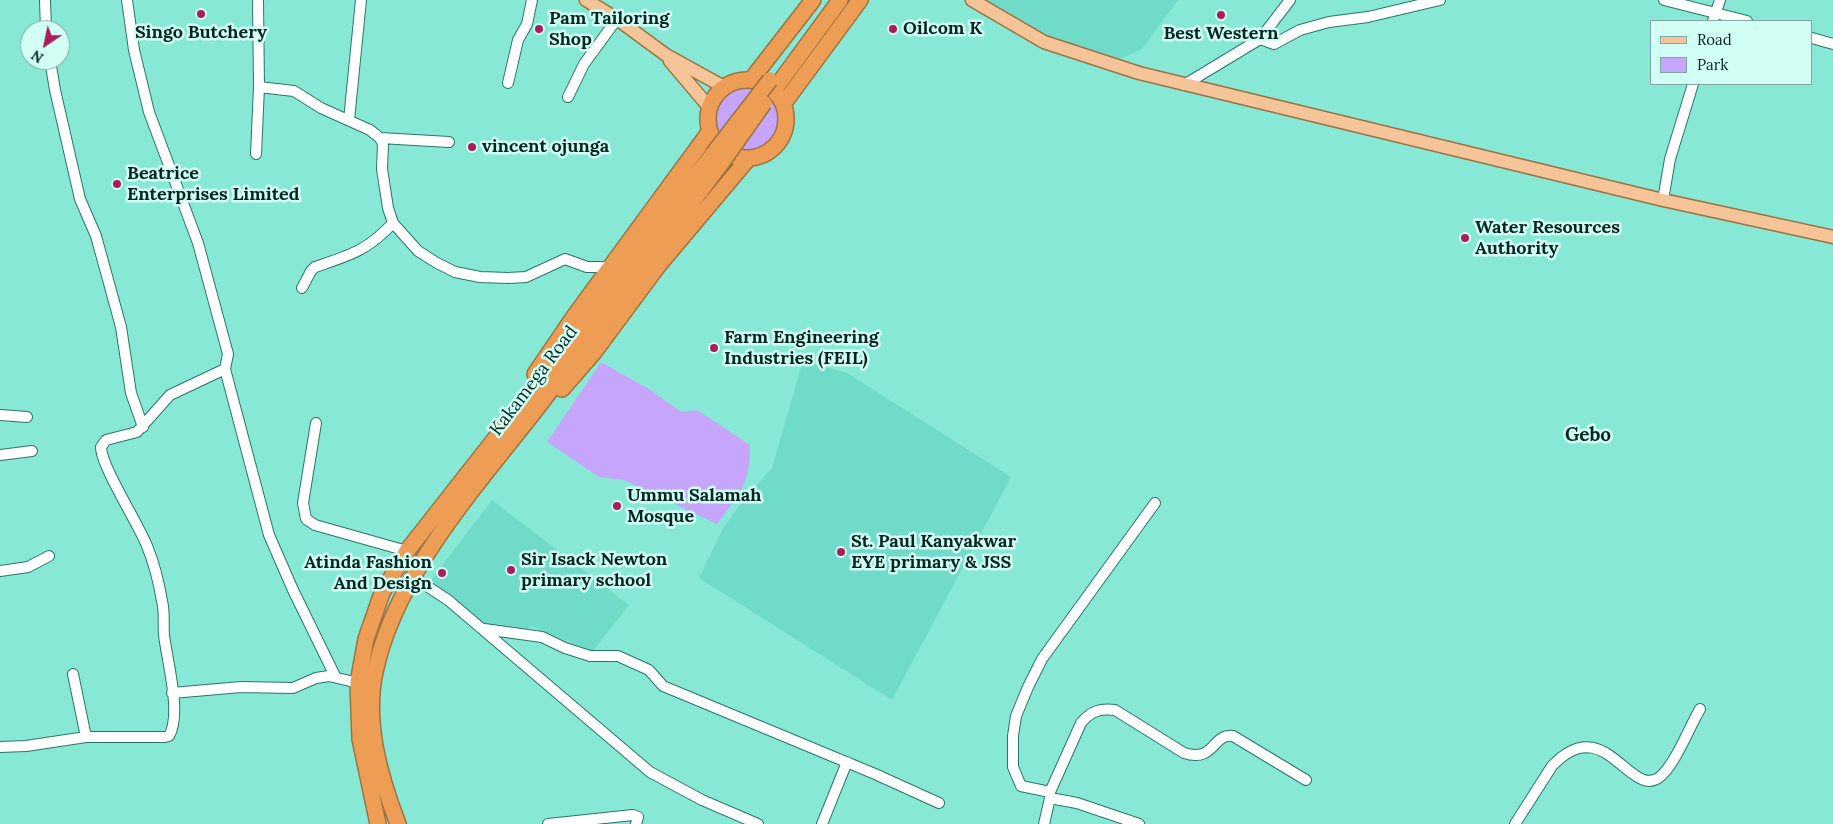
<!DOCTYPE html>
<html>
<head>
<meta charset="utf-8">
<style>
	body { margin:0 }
	#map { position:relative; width:1833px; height:824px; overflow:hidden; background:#87e8d5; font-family:Lora,serif }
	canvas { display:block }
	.legend { position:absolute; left:1650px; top:20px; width:162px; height:65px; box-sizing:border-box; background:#d1fff5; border:1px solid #7fa8a0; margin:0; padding:6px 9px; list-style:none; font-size:15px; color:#052520 }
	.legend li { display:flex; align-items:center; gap:10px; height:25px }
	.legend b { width:25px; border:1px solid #7fa8a0 }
	.north { position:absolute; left:20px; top:20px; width:50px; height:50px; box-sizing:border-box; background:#d1fff5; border:1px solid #7fa8a0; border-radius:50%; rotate:214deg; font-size:14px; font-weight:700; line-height:20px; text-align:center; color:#052520 }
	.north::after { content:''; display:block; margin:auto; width:18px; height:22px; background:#aa1c5b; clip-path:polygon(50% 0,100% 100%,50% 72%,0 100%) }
</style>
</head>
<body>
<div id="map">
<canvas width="1833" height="824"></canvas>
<ul class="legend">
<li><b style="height:6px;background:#f5c498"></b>Road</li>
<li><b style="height:14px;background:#c6a5fd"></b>Park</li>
</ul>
<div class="north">N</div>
</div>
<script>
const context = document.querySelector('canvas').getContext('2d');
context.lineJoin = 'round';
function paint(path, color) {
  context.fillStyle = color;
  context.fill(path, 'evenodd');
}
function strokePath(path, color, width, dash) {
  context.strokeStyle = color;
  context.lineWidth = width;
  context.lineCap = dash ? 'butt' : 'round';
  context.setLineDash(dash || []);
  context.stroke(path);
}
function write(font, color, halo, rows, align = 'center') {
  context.font = font + ' Lora,serif';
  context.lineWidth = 5;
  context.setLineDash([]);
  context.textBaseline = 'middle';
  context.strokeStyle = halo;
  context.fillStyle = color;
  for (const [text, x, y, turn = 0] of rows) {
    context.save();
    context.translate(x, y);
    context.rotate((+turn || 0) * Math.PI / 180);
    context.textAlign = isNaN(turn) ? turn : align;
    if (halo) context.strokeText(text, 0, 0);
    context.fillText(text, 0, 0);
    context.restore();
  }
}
paint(new Path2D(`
	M984,0H1178L1142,49L1116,61L1057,38L1043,35Z
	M803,361L847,373L1011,477L892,700L699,578L724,527L741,503L772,468Z
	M492,500L629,605L592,652L531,626L525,632L482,625L429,583Z`), '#70dbc8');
paint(new Path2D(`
	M714 119a33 33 0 1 1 66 0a33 33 0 1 1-66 0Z
	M601,362L652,391L681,412L697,410L750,445C751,484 738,495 717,524L624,480L599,477L547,442Z`), '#c6a5fd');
const minor = new Path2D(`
	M45,0L46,30
	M258,0L259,87L294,91L321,108L370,130L380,138L383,144L382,169L388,208L393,223L418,251L437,263L455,272L480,277L508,278L526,277L565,259L587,267H611
	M1664,0L1747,21
	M1713,21L1720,0
	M1812,38L1833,44
	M1260,39L1274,44L1300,30L1329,22L1368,17L1440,0
	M50,60L55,90L80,199L96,236L121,327L131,393L143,427
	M508,83L518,40L527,24L532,0
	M1184,85L1260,39L1290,0
	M568,97L584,64L617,19
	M349,120L361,0
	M380,138L449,142
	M256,154L259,87
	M1663,200L1670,159L1693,84
	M302,288L311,271L315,267C350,255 367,251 393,223
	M225,369L269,535L293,590L335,676
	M0,415L27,417
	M316,423L303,503L306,519L315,525L407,551
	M0,455L32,451
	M0,571L28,567L49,556
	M413,577L448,600L650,772L702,800L758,824
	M484,629L542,637L565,648L590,656H618L649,670L663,686L875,774L939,803
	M73,674L86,737
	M172,693L241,687L293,688L316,678L329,676L358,683
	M0,747L26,746L86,737H165L169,736C182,714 167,661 164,635C163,624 165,612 162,601C159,583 154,563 147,546C138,523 101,466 101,447L106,440L137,432L170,395L225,369L228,354L198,243L149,112L134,50L127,0
	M1050,792L1081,723C1091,711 1100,708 1115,710L1184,753C1215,763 1212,733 1233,736L1306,780
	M548,824L633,815L638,817L636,824
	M822,824L847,762
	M1044,824L1050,798
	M1139,824L1077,803L1050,798V792L1021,786L1013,767V736L1016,716L1028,687L1042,659L1155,503
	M1515,824L1552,766C1606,708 1631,805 1662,775C1677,760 1689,728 1700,709`);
const major = new Path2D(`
	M586,0L617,19L666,55L724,87
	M972,0L1044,42L1139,73L1663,200L1833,237
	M670,61L709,107`);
const highway = new Path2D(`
	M708 119a39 39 0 1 1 78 0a39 39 0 1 1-78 0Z
	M751,80L813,0
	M777,86L840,0
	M784,103L860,0
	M535,374L573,318L710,131
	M562,389L595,351L658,266L748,159
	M378,824L360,739L358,683L366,639L382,593L407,551L556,361L636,252L713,154
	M398,824C380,777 364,722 375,672C396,571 483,479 544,399C604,320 663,240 723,161`);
strokePath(minor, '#2a766a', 12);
strokePath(major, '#9c7342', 15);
strokePath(highway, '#9c7342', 18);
strokePath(minor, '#fff', 10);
strokePath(major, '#f5c498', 12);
strokePath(highway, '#ee9d54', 15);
const highwayBridge = new Path2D(`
	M713,154L770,80
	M723,161L764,103`);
strokePath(highwayBridge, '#9c7342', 18, []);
strokePath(highwayBridge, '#ee9d54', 15);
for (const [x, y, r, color] of [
	[201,14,5,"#aa1c5b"],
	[1221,15,5,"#aa1c5b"],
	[539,29,5,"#aa1c5b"],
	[893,29,5,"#aa1c5b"],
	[472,147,5,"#aa1c5b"],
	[117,184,5,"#aa1c5b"],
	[1465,238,5,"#aa1c5b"],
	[714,348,5,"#aa1c5b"],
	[617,506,5,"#aa1c5b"],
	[841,552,5,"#aa1c5b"],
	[511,570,5,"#aa1c5b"],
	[442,573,5,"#aa1c5b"]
]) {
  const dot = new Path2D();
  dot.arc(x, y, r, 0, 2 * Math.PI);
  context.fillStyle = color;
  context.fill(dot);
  strokePath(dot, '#d1fff5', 2);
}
write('bold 18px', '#052520', '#d1fff5', [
	["Pam Tailoring",549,19],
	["Shop",549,40],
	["Oilcom K",903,29],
	["Singo Butchery",201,33,"center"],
	["Best Western",1221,34,"center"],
	["vincent ojunga",482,147],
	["Beatrice",127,174],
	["Enterprises Limited",127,195],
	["Water Resources",1475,228],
	["Authority",1475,249],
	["Farm Engineering",724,338],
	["Industries (FEIL)",724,359],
	["Ummu Salamah",627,496],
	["Mosque",627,517],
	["St. Paul Kanyakwar",851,542],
	["EYE primary & JSS",851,563],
	["Sir Isack Newton",521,560],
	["primary school",521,581],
	["Atinda Fashion",432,563,"right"],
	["And Design",432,584,"right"]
], 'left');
write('18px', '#052520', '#d1fff5', [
	["Kakamega Road",534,381,-53]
]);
write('bold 19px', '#052520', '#d1fff5', [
	["Gebo",1588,436]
]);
</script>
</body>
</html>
